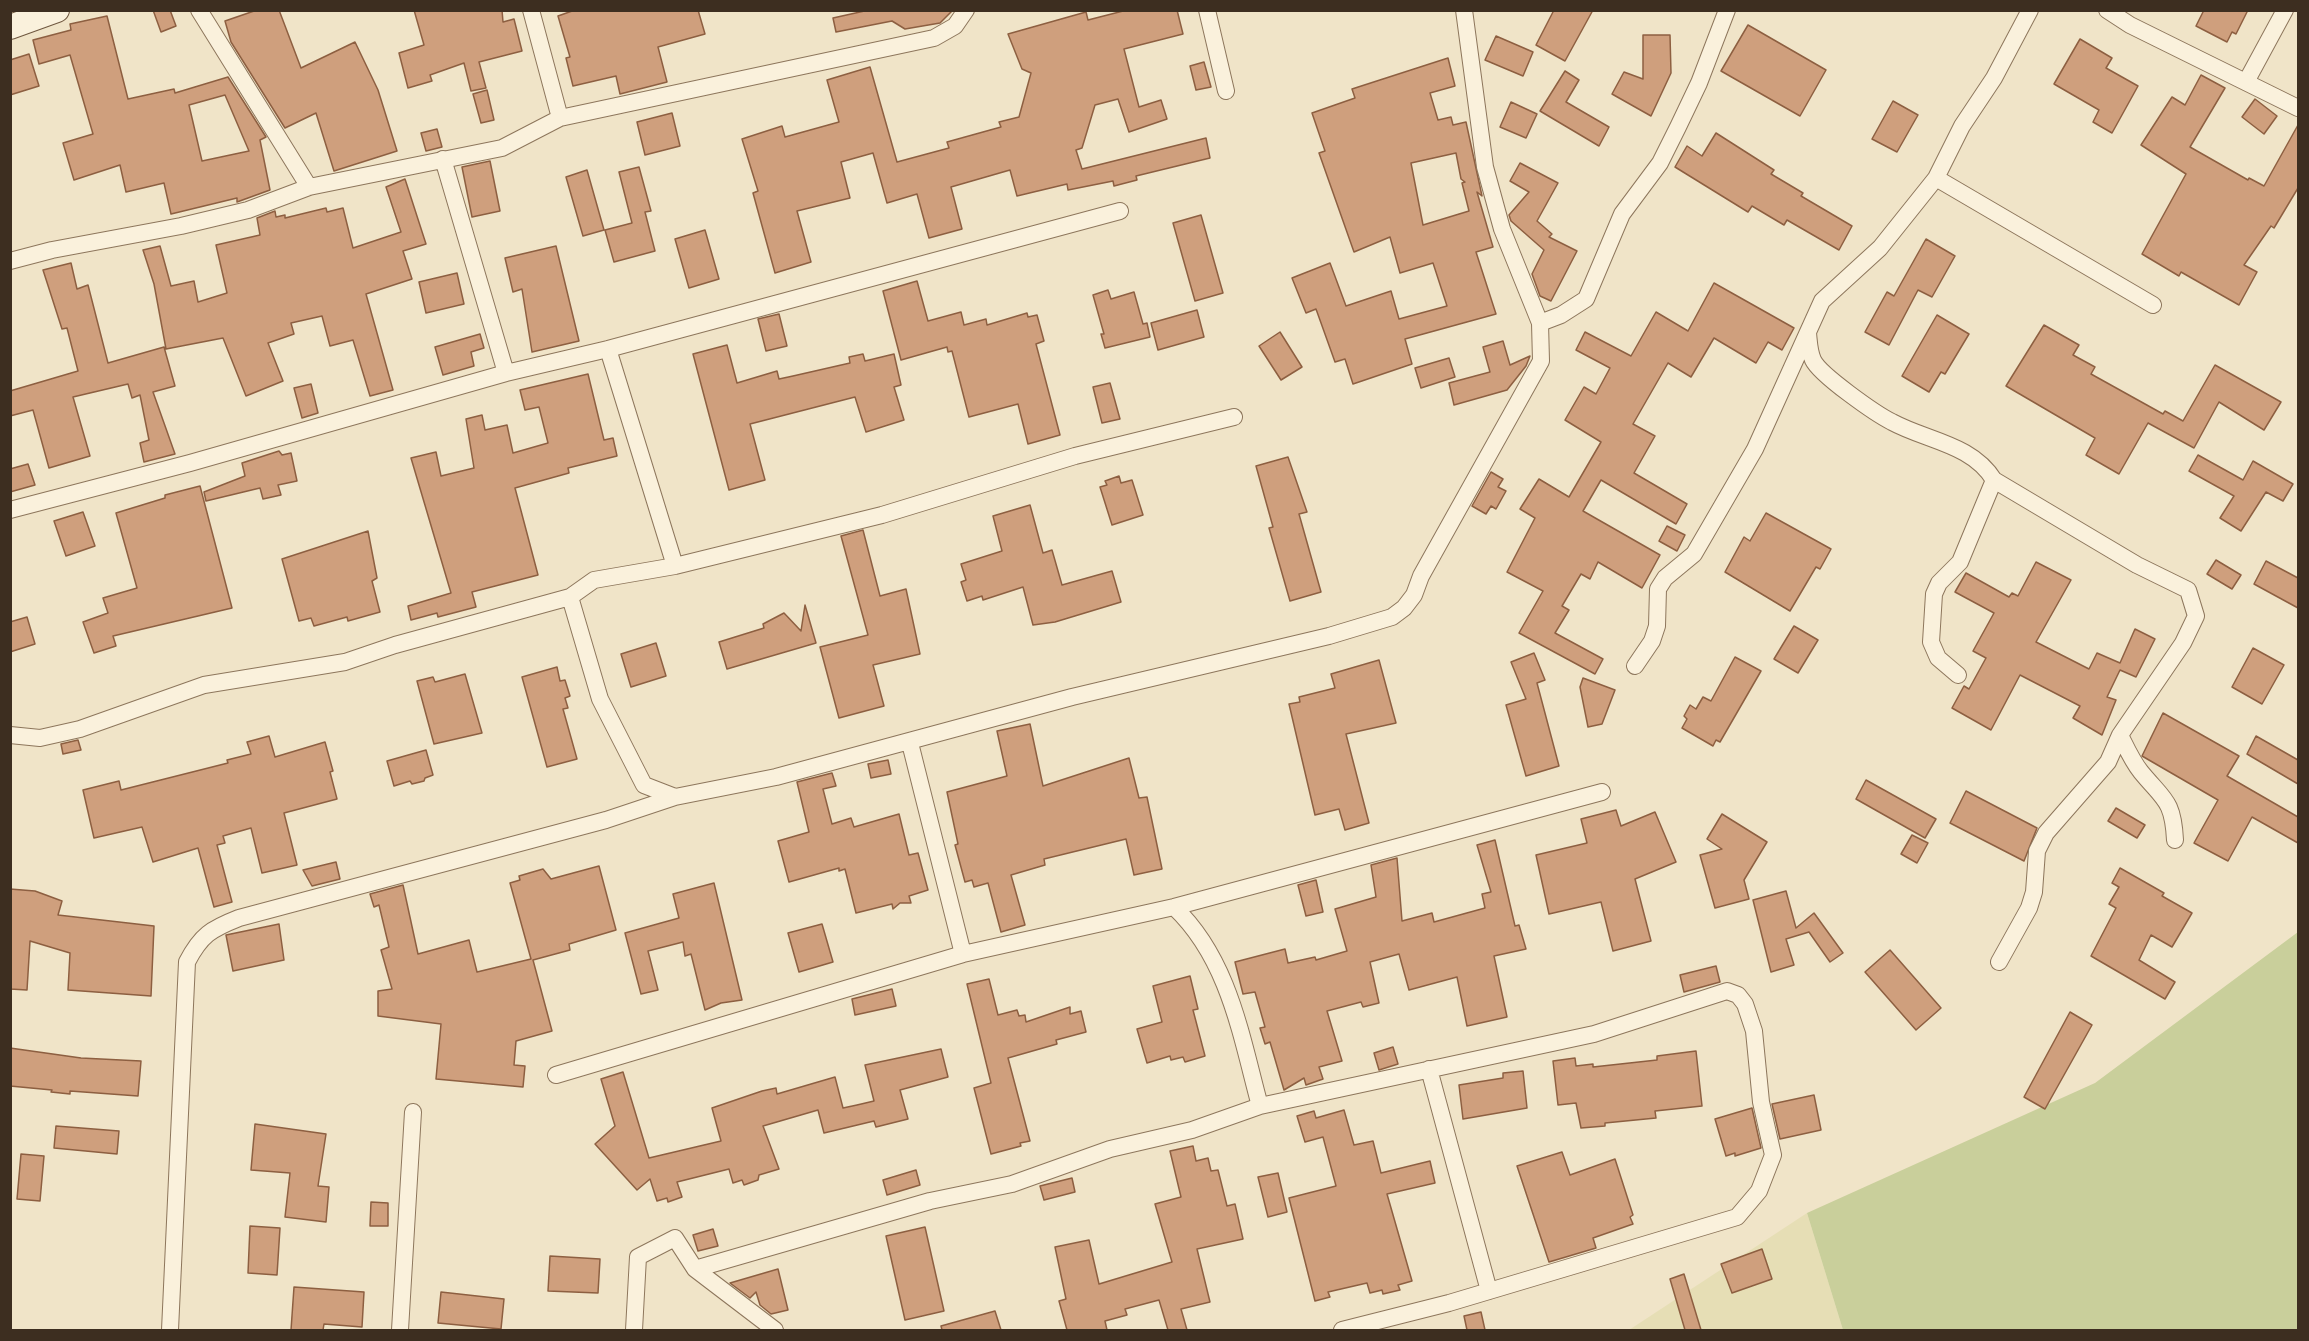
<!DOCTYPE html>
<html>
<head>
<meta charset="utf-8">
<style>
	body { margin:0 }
	#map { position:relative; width:2309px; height:1341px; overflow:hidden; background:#f0e4c8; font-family:Spectral,serif }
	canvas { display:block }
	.frame { position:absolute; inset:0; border:12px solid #3d2e20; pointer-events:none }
</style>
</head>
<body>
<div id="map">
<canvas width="2309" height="1341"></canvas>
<div class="frame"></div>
</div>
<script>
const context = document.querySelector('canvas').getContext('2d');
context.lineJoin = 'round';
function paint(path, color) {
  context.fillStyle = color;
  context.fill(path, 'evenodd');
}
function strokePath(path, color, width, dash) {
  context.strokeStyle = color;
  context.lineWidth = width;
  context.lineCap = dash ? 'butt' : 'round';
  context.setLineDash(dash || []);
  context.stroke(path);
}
paint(new Path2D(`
	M1807,1213L1843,1330H1629Z`), '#e6deb5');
paint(new Path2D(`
	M2298,932V1330H1843L1807,1213L2095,1083Z`), '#c9cf9b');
const building = new Path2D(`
	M153,10H170L176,26L161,32Z
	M257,10H279L301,68L355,42L378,90L397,151L334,171L316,113L285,128L231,42L225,21Z
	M414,10H502L503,22L514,19L522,51L479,62L486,88L471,91L464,63L430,75L432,81L408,88L399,53L424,45Z
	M575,10H698L705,34L658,47L667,82L620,94L616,76L573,86L566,58L570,57L558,16Z
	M869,10H953L940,23L905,29L892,21L836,32L833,18Z
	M1127,10H1177L1183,34L1124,49L1139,107L1161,100L1167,119L1129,132L1118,99L1095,105L1082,148L1076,150L1082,169L1206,138L1210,158L1136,176L1137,180L1114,186L1113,181L1068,190L1067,184L1017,196L1010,170L951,187L962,229L929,238L917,194L887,203L873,153L841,162L850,198L797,211L811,262L775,273L753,193L758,191L742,139L782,126L785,137L839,122L827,80L870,67L897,162L949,148L947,142L1001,127L999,122L1019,117L1031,73L1022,69L1008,34L1086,12L1088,20Z
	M1554,10H1593L1565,61L1536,45Z
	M2204,10H2248L2236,34L2232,32L2227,42L2196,26Z
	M107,16L128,99L174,89L175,93L228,77L266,137L260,140L270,190L237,202V198L171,214L164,183L126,192L120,165L74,180L63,143L93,134L70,55L39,64L33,40L71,30L70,24ZM225,95L249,151L202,161L189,105Z
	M1748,25L1826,70L1800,116L1721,71Z
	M1643,35H1670L1671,73L1651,116L1612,94L1624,72L1643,79Z
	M1496,36L1533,52L1523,76L1485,60Z
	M2080,39L2112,58L2106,68L2138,86L2112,133L2093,122L2099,110L2054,84Z
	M29,54L39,86L10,95V60Z
	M1448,58L1455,86L1430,93L1438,120L1451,117L1453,125L1466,122L1482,196L1477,192L1493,247L1476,252L1496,314L1405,339L1412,364L1353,384L1345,359L1335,362L1316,309L1306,313L1292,278L1330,263L1346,306L1391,291L1399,319L1447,306L1433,263L1400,273L1390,237L1354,252L1319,153L1325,151L1312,113L1355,98L1352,89ZM1456,153L1461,179L1465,182L1462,183L1469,211L1423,225L1411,163Z
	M1204,62L1211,87L1196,90L1190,66Z
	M1565,71L1579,80L1566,102L1609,127L1599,146L1540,111Z
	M2201,75L2225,88L2190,147L2248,180L2249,178L2264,186L2298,125V188L2274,228L2271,226L2244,265L2257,272L2239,305L2181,272L2179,276L2142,254L2186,174L2141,145L2172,97L2185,105Z
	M487,90L494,120L481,123L473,94Z
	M2255,99L2277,116L2264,134L2242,117Z
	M1893,101L1918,115L1897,152L1872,139Z
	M1511,102L1537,114L1526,138L1500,127Z
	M672,113L680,146L645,155L637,122Z
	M437,129L442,147L426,151L421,133Z
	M1716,133L1774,170L1771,174L1803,193L1801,196L1852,226L1839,250L1787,220L1784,225L1752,206L1748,212L1675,167L1687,146L1702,156Z
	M490,161L500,211L472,217L462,167Z
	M1520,163L1558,183L1537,221L1552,234L1549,237L1577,251L1551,301L1540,296L1532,274L1544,250L1511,221L1509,215L1529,192L1510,181Z
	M639,167L651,211L645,212L655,251L614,262L605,230L632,223L619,172Z
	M587,170L604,230L583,236L566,177Z
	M405,179L426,244L403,251L412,279L366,294L393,390L370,396L353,340L330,346L322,316L291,323L294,334L268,343L283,381L246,396L223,338L166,349L154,284L143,250L160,246L171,286L194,281L198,302L227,293L216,245L260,235L257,218L275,211L276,217L285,215V218L326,208L327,212L343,208L353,248L401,232L386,187Z
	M1201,215L1223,293L1195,301L1173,223Z
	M705,230L719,279L689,288L675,239Z
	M1926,239L1955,256L1932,297L1918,290L1889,345L1865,332L1887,292L1894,296Z
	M556,246L579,341L532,352L522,289L513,292L505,258Z
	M71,263L77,289L88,285L108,363L164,347L175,386L153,392L175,454L144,462L140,443L149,440L140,395L132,398L128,384L73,397L90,456L49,468L33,410L10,416V391L78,371L67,328L62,329L43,270Z
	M457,273L464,304L426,313L419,282Z
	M917,281L928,321L961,312L964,325L986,319L987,325L1027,313L1028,317L1037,315L1044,341L1036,344L1060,435L1028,444L1018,404L969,417L952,351L948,352L947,347L901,360L883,291Z
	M1714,283L1794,328L1782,350L1768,342L1756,363L1714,338L1691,377L1668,363L1633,424L1655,436L1634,473L1687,504L1676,524L1601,480L1583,511L1660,555L1642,588L1598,562L1590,579L1581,574L1562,606L1569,610L1555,633L1603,659L1595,674L1519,633L1543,591L1507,572L1535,518L1520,509L1539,479L1569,497L1601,442L1565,420L1584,387L1596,394L1610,368L1576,350L1585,332L1631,356L1656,312L1688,331Z
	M1108,290L1111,299L1134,292L1143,324L1147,323L1150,337L1105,348L1101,334H1104L1093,295Z
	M1197,310L1204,337L1158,350L1151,323Z
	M779,314L787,346L766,351L758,319Z
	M1937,315L1969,334L1945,374L1941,372L1929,392L1902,376Z
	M2044,325L2079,345L2073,355L2095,367L2091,374L2163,414L2165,411L2183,421L2215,365L2281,402L2264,430L2219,402L2194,448L2148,423L2119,474L2086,455L2095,438L2006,386Z
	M1280,332L1302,367L1281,380L1259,346Z
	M480,334L484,348L471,352L474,366L443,375L435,347Z
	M1503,341L1510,365L1530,356L1526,366L1507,390L1454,405L1449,383L1490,372L1483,347Z
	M727,345L737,383L777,371L779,379L793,376L850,363L849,357L863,354L865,361L894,354L901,385L894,387L904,420L866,432L855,397L750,424L765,480L729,490L693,354Z
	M1449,358L1455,377L1421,388L1415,368Z
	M588,374L604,440L613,438L617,456L568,468L569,473L515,488L538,575L472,592L476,607L438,617L437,613L411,620L408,606L451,593L411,458L436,452L441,476L474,468L466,419L482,415L485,430L507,425L513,453L548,443L539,407L525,410L520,390Z
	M1110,383L1120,419L1102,423L1093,387Z
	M311,384L318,413L302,418L294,388Z
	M279,451L282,455L291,453L297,481L278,485L281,495L263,499L260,488L206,501L204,492L245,476L242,463Z
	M2198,455L2243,480L2253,461L2293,484L2283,501L2266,492L2241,531L2220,518L2234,496L2189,471Z
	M1288,457L1307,512L1299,514L1321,592L1290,601L1269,528L1273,527L1256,466Z
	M28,464L35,485L10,492V469Z
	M1491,472L1503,479L1498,487L1506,491L1496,509L1491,506L1486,514L1472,506Z
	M1119,476L1121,483L1132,480L1143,515L1112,525L1100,487L1107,485L1105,481Z
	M200,486L232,608L113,636L116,646L94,653L83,622L108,613L103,598L137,588L116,513L165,498V495Z
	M1030,505L1043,553L1052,550L1062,585L1112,571L1121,602L1055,622L1033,625L1023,587L983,600L982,596L967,601L961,582L966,580L961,564L1002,551L993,516Z
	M83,512L95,546L66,556L54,521Z
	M1766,513L1831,549L1820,569L1816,567L1790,611L1725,572L1744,537L1750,541Z
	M1667,526L1685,535L1677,551L1659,541Z
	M863,530L880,596L906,589L920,654L873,665L884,706L839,718L820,647L868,635L841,536Z
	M368,531L377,578L372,581L380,612L348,621L347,617L314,626L311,618L299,621L282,559Z
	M2216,560L2241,575L2232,589L2207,574Z
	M2266,561L2298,578V608L2254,584Z
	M2036,562L2071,580L2036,642L2089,669L2097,653L2120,663L2135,629L2155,639L2136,677L2120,670L2107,697L2116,700L2102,735L2073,718L2080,706L2020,675L1991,730L1952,708L1964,686L1969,689L1986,658L1973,651L1994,613L1955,592L1966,573L2009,597L2012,593L2018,596Z
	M805,605L816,643L727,669L719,642L764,628L763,624L784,613L801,631Z
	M27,617L35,644L10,652V622Z
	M1794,626L1818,640L1798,673L1774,659Z
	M656,643L666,676L631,687L621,654Z
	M2253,648L2284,665L2262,704L2232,687Z
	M1534,653L1545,680L1537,683L1559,766L1526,776L1506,705L1526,699L1511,662Z
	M1735,657L1761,671L1720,742L1716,740L1713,746L1682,728L1687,719L1684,716L1690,705L1696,709L1703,697L1711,701Z
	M1379,660L1396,723L1346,734L1369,823L1345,830L1339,809L1315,815L1289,704L1300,702L1299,697L1335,688L1331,674Z
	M557,667L560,681L565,680L570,696L565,698L568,708L563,709L577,759L547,767L522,677Z
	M465,674L482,733L434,744L417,681L433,677L435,682Z
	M1583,678L1615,690L1602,724L1588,727L1580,687Z
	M2163,713L2239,756L2227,776L2298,817V843L2252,817L2228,861L2194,843L2218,800L2142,756Z
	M1030,724L1043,786L1129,758L1139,798L1147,797L1162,869L1134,875L1126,839L1044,859L1045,865L1011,875L1025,925L1001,932L988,883L974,887L972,880L965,882L955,845L958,844L947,792L1007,776L997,731Z
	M269,736L275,757L325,742L333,771L330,772L337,799L284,813L297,865L262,873L251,828L223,836L225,843L217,845L232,902L214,907L198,848L153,862L142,827L94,838L83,790L119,781L121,790L228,763L227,760L251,754L247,742Z
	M2256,736L2298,760V784L2247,754Z
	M78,740L81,750L63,754L61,744Z
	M426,750L433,775L425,778L424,781L412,784L410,781L394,786L387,761Z
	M888,760L891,774L871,778L868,764Z
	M832,773L836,786L823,789L832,824L851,818L854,827L899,814L909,855L918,853L928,890L909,896L911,903H900L893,909L892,904L856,913L845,869L839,871V868L789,882L778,841L809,832L797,782Z
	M1866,780L1936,819L1925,838L1856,799Z
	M1966,791L2037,828L2024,861L1950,823Z
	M2116,808L2145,825L2137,838L2108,821Z
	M1616,810L1621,826L1655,812L1676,862L1635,879L1651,941L1613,951L1601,902L1549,914L1536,855L1587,843L1581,819Z
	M1722,814L1767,842L1744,880L1749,899L1715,908L1700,855L1722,849L1707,839Z
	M1912,835L1928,843L1917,863L1901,854Z
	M1495,840L1515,926L1519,925L1526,949L1494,956L1507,1017L1467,1026L1457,977L1409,990L1399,954L1370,962L1379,1003L1363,1007L1361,1002L1327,1011L1342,1061L1319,1067L1323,1079L1306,1085L1304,1078L1284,1090L1270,1042L1265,1044L1260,1028L1265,1027L1255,992L1243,994L1235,962L1285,949L1288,963L1315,957L1316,960L1347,951L1335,909L1376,897L1371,865L1397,858L1402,921L1432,913L1434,922L1485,908L1482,894L1491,892L1477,845Z
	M336,862L340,879L312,886L303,870Z
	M599,866L616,930L569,944L570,950L533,960L552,1031L516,1041L514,1065L525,1066L523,1087L436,1079L441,1024L378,1016V991L392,989L381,950L389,947L379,905L374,907L370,894L403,885L418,954L469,940L477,972L531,959L510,883L520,880L519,876L543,869L551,879Z
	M2120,868L2164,893L2162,896L2192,913L2172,947L2151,935L2139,960L2175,982L2165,999L2091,956L2116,908L2109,904L2119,887L2112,883Z
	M1316,880L1323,912L1306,916L1298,885Z
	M714,883L742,1000L721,1003L705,1010L691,954L685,956L683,942L648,951L658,990L641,994L625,933L679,918L673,894Z
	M10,889L35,891L62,901L58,915L154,926L151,996L68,990L70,953L30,941L27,990L10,989Z
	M1786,891L1796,928L1814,913L1843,953L1830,962L1809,932L1786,939L1794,965L1771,972L1753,900Z
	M279,924L284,960L233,971L226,935Z
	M822,924L833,962L799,972L788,933Z
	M1890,950L1941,1008L1916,1030L1865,972Z
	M1716,966L1720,982L1684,992L1680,975Z
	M1190,976L1198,1009L1193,1010L1205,1056L1185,1062L1183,1057L1171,1060L1170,1056L1147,1063L1137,1029L1162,1022L1153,986Z
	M989,979L998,1015L1017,1010L1019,1016L1025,1015L1026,1022L1070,1007V1014L1081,1011L1086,1032L1056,1040L1057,1044L1008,1058L1030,1141L1020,1143L1021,1146L991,1154L974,1088L991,1083L967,984Z
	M892,989L896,1006L855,1015L852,999Z
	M2070,1012L2092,1025L2045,1109L2024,1097Z
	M1393,1047L1398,1064L1379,1070L1374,1053Z
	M10,1048L81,1058L141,1061L138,1096L70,1091V1094L51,1092L52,1090L10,1086Z
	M941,1049L948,1077L900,1090L908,1119L876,1127L874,1121L824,1133L818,1110L763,1126L779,1169L759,1175L758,1180L744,1185L742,1180L733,1183L729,1169L677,1182L682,1197L668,1202L667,1198L657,1201L650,1179L637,1190L595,1144L615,1126L601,1079L623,1072L649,1158L721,1141L712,1108L762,1091L776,1088L777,1094L835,1077L843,1108L857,1105L874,1101L865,1065Z
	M1696,1051L1702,1106L1655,1111L1656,1118L1605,1123V1126L1581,1128L1576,1103L1558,1105L1553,1061L1575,1058L1576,1066L1593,1064V1067L1657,1060V1056Z
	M1523,1071L1527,1108L1463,1119L1459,1085L1503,1078V1073Z
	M1814,1095L1821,1130L1780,1139L1772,1104Z
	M1752,1108L1761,1148L1735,1156V1153L1726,1156L1715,1119Z
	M1344,1110L1354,1145L1373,1141L1381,1173L1430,1161L1435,1183L1387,1194L1412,1281L1398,1285L1400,1290L1383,1294L1382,1290L1370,1293L1367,1283L1328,1292L1330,1297L1315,1301L1289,1198L1336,1186L1323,1137L1305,1142L1297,1116L1314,1111L1316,1118Z
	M255,1124L326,1134L318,1186L329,1187L326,1222L285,1217L290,1173L251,1170Z
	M56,1126L119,1131L117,1154L54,1148Z
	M1193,1146L1196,1161L1208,1158L1211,1171L1218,1170L1227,1206L1235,1204L1243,1239L1197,1249L1210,1302L1181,1309L1187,1330H1168L1159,1300L1125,1309L1127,1315L1105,1321L1107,1330H1067L1059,1301L1066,1299L1055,1247L1089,1240L1099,1284L1172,1262L1155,1204L1181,1197L1170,1151Z
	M1562,1152L1570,1175L1615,1159L1633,1215L1630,1217L1633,1224L1593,1238L1596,1248L1549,1262L1517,1166Z
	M21,1154L44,1156L40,1201L17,1199Z
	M916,1170L920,1185L887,1195L883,1180Z
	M1278,1173L1287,1212L1268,1217L1258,1177Z
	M1072,1178L1075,1192L1044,1200L1040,1186Z
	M371,1202L388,1203V1226H370Z
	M250,1226L280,1228L277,1275L248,1273Z
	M925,1227L944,1311L905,1320L886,1236Z
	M713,1229L718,1246L698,1251L693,1235Z
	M1762,1249L1772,1279L1732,1293L1721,1264Z
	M550,1256L600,1259L598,1293L548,1291Z
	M778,1269L788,1310L771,1314L760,1305L756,1292L750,1298L730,1283Z
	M1684,1274L1701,1330H1685L1670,1279Z
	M294,1287L364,1292L362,1327L324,1324L323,1330H291Z
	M441,1292L504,1299L501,1329L438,1323Z
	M995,1311L1001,1330H942L941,1326Z
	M1481,1312L1485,1330H1467L1464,1316Z`);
paint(building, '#cf9f7d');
strokePath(building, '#8d5f41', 1.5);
const street = new Path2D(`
	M199,10L309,187
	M531,10L560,118
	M1207,10L1226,91
	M1464,10L1485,167L1502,229L1540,323L1561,315L1586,299L1622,214L1660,163L1678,127L1699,83L1727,10
	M2107,10L2130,25L2298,108
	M2246,82L2285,10
	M443,159L506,373
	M1936,178L2153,305
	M10,261L52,250L181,226L248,210L309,187L502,148L560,118L934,38L955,26L966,10
	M1808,333C1809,342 1809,351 1813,360C1820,375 1876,414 1892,422C1927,441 1972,444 1994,480L2137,565L2188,590L2196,616L2183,643L2120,735L2108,762L2046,833L2037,851L2034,892L2029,908L1999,962
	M608,349L675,566
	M10,510L190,463L506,373L608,349L1120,211
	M570,597L600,699L644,785L675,797
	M1635,666L1652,641L1657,626L1658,589L1665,578L1694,554L1755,449L1822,301L1880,248L1936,178L1962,126L1994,78L2030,10
	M1958,675L1938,658L1931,642L1934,594L1939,583L1960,562L1994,480
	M10,735L40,738L80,729L204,685L345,662L395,645L570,597L594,580L675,566L882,515L1075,456L1234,417
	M2120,735C2126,747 2132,761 2141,772C2164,800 2173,800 2175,840
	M910,743L963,954
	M1174,907C1229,959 1241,1036 1260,1106
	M1429,1069L1489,1291
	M556,1075L963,954L1174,907L1602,792
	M695,1269L930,1201L1012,1184L1110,1149L1192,1130L1260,1106L1594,1034L1727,991L1738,995L1745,1004L1754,1031L1761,1102L1773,1155L1759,1191L1737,1217L1449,1303L1342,1330
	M170,1330L187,962C201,935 211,929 239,918L606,820L675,797L776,777L1072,697L1329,636L1392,617L1404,608L1414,595L1421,576L1541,361L1540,323
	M400,1330L413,1112
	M634,1330L638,1257L675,1238L695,1269L775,1330`);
const secondary = new Path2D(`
	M10,27L57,10`);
strokePath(street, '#8d765c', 18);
strokePath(secondary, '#6f573f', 26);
strokePath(street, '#faf1dc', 16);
strokePath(secondary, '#faf1dc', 24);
</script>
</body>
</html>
